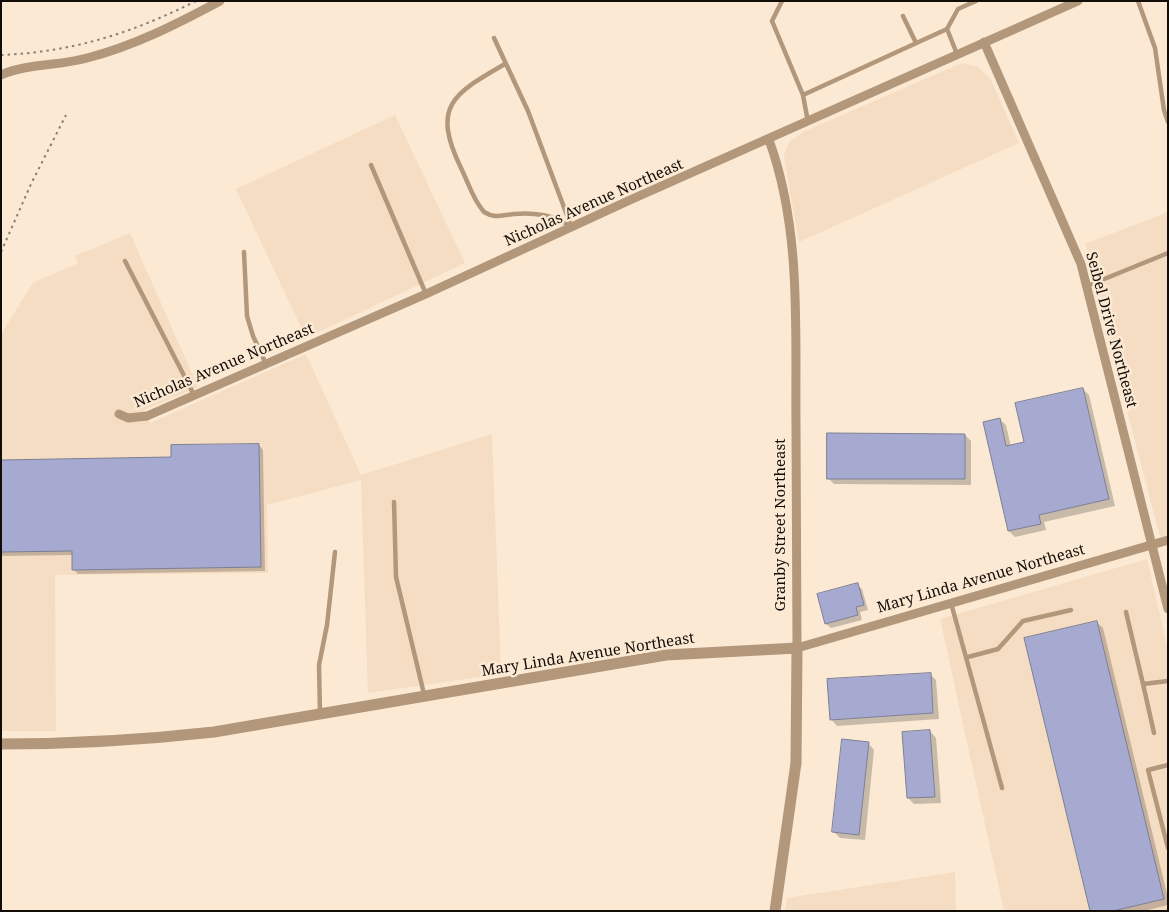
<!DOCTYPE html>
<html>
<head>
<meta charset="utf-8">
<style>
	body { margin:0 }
	#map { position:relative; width:1169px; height:912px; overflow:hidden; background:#fbe9d4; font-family:"Noto Serif",serif }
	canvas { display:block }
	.frame { position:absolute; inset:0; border:2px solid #130d07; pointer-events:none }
</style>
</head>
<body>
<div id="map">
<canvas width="1169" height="912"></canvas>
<div class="frame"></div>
</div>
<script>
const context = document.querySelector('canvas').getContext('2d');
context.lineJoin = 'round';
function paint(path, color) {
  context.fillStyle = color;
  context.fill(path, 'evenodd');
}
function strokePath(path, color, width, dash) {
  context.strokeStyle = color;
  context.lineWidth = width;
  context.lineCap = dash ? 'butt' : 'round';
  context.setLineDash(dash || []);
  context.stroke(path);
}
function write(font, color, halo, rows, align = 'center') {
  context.font = font + ' "Noto Serif",serif';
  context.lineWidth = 5;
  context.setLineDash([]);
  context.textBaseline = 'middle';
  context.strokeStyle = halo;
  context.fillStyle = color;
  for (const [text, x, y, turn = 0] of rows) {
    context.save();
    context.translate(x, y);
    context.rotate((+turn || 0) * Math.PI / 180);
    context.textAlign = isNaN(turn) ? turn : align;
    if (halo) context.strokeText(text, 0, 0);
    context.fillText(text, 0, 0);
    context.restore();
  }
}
paint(new Path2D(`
	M962,63L978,67L990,78L1019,143L799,242L785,163L784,154L790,141L805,131Z
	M395,115L465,263L306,338L236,189Z
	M1168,212V534L1160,537L1105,327L1095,273L1085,244Z
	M130,233L198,387L144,410L150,423L306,354L361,475L492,434L501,674L368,693L361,480L267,505L268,573L55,575L56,731H1V334L33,283L78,263L75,256Z
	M1147,559L1168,650V911H1004L940,619Z
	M955,872L956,911H785L787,898Z`), '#f5ddc3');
paint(new Path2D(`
	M1083,389L1089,395L1115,506L1044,522L1046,530L1015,537L1009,531L999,419L1006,425L1011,447L1026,443Z
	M965,435L971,441V485L834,484L828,478Z
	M259,445L263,450L265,571L78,574L73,569V555L1,556V461L172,458Z
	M857,585L862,589L868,610L860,612L862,620L831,628L826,624L818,595Z
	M1096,622L1103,628L1168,898V905L1144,911H1092Z
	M930,674L936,680L939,719L837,726L831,719Z
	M930,731L936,738L941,803L914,804L908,798Z
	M868,743L874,750L865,840L840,838L833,831Z`), '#0003');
const building = new Path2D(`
	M1083,388L1109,499L1039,515L1041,524L1008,531L983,422L1000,418L1006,446L1024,442L1015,403Z
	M827,433L965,434V479H827Z
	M259,444L261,567L72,570V551L1,552V460L171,457V445Z
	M858,583L864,605L856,607L858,615L825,624L817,594Z
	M1097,621L1164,899L1113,911H1090L1024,638Z
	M931,673L933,713L830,720L827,679Z
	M930,730L935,797L907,798L902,732Z
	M842,739L869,742L859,835L832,832Z`);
paint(building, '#a6a9d0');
strokePath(building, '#7d7f95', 1);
strokePath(new Path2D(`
	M1,55C73,52 132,33 196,1
	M1,252L31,184L66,115`), '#8c8072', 2, [2.5, 4]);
strokePath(new Path2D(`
	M782,1L772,21L803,95
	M1138,1L1155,48L1164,110L1168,122
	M903,16L916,43
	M947,29L958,9L976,1
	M494,38L528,111L571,226
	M505,64C453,94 431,106 461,168C468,182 473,200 484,212C495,219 502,215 514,214C533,212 556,215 571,227
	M808,122L803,95L947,29L957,54
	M371,165L426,294
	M244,252L247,316L253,336L266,364
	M125,261L194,395
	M1087,286L1168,253
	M394,502L396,577L424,694
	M951,603L1002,788
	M1126,612L1143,684L1168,681
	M968,657L998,649L1023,621L1071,610
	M1143,684L1154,733
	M320,713L319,665L327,625L335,552
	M1168,765L1148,770L1168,848`), '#b2977a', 4.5);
strokePath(new Path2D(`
	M984,42L1081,264L1168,609
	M1,75C28,63 59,66 87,58C134,46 177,24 220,1
	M769,140C802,230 795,331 796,425C796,499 797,574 797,648L1168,540
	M119,414L128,418L147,416L426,294L630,200L1078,1`), '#b2977a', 9);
strokePath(new Path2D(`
	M1,744C74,744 142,740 214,732L666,655L797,648L796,763L775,911`), '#b2977a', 11);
write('15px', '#130d07', '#fbe9d4', [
	["Nicholas Avenue Northeast",594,203,-24],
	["Seibel Drive Northeast",1111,330,75],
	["Nicholas Avenue Northeast",224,366,-23],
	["Granby Street Northeast",781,525,-90],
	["Mary Linda Avenue Northeast",981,579,-16],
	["Mary Linda Avenue Northeast",588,655,-9]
]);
</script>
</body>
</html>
